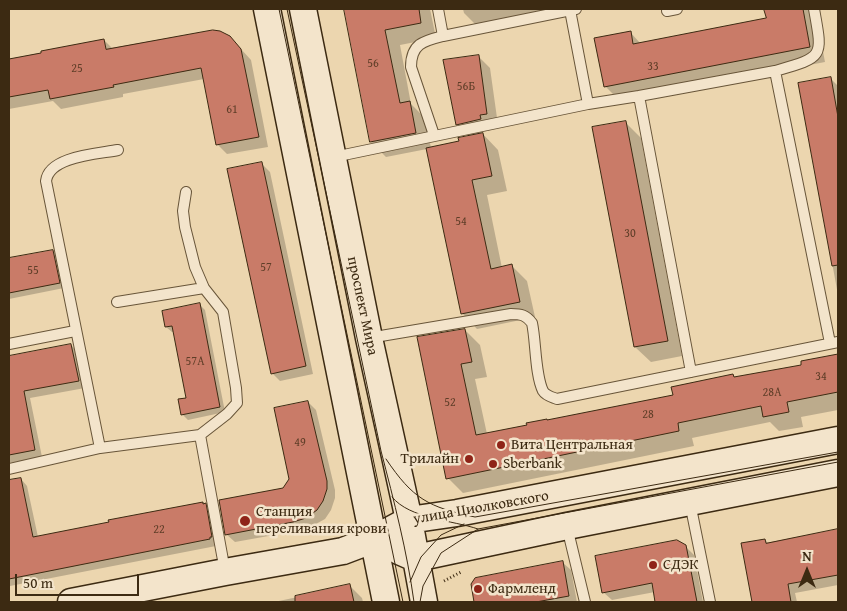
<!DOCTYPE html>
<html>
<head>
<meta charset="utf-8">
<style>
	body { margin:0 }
	#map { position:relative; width:847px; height:611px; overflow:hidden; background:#ecd6af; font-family:"Gentium Book Plus",serif }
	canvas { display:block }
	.frame { position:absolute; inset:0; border:10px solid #3c2a12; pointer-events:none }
	.north { position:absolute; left:782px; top:546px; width:50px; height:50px; -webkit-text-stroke:4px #f3e4cb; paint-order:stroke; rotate:0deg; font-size:14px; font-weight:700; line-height:20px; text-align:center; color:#3c2a12 }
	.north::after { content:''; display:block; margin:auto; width:18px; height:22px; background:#3c2a12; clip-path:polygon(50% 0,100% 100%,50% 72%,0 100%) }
	.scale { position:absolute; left:15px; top:574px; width:124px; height:22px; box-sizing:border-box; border:2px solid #3c2a12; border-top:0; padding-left:6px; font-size:15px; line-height:18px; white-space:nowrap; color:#3c2a12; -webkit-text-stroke:4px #f3e4cb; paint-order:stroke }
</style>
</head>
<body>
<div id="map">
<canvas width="847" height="611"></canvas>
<div class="frame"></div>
<div class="north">N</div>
<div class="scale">50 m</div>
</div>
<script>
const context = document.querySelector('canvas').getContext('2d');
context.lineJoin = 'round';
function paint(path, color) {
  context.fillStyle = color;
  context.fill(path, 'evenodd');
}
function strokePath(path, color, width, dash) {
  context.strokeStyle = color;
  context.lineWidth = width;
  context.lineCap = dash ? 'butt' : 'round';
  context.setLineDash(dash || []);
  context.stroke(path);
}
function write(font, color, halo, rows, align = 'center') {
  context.font = font + ' "Gentium Book Plus",serif';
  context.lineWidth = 5;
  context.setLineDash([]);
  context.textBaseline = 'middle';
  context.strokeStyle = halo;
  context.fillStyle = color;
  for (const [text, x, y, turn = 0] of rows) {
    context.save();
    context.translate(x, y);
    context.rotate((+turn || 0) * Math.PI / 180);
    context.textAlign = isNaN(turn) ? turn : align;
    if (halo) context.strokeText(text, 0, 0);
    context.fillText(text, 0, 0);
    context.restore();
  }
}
paint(new Path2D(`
	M345,9H430L436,38L400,45L411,104L425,118L431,148L460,142L470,137L457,124L479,57L490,68L498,125L490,126L491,130L481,132L498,150L507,191L487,195L502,268L512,266L527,281L535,317L477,329L462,313L427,149L386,157L371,142Z
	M463,9H579L480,29L464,13Z
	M765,9H810L816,15L825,62L620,101L605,86L630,32L641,44L767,19Z
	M230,37L251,60L268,147L227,154L217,144L204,79L123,94V97L61,109L53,101L9,109V59L104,40L113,49Z
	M830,78L838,86V295L799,84Z
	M625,122L641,138L682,356L651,362L635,347Z
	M261,163L270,172L313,374L280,381L272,373Z
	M53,251L58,257L64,288L9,299V260Z
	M200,305L205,310L225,412L188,420L182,414L187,398L174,332H172L166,327Z
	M465,330L480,345L487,377L475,379L487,434L674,396L733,376L735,378L803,366L802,362L838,356V410L801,417L803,427L779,431L770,422L692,438L694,446L463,493L448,478Z
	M71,345L78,352L85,388L30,398L42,457L9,463V357Z
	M308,402L316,410L335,490V498L331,510L325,519L314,525L302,530L235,542L226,534L283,489L291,479Z
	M21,479L27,486L38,537L203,503L212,511L216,546L10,586L9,482Z
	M838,531V585L795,593L797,602H754L743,544L765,540L769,544Z
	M685,546L694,555L703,602H657L655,592L612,600L603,592Z
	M562,562L571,570L577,602H476L472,584Z
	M350,586L362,598L363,602H274Z`), '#0003');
const building = new Path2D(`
	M344,9H419L421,23L385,30L400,103L410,101L416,133L370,142Z
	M764,9H803L810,47L604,87L594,38L631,31L633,44L766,18Z
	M213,30L220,31L230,36L241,49L259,137L216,145L201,68L113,85L114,87L50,99L48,90L9,97V59L41,53V51L104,39L106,49Z
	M479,55L487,114L480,115L481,119L456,125L443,60Z
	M831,77L838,117V265L832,266L798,83Z
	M626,121L668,341L634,347L592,127Z
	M483,133L492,176L472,180L491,269L512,264L520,302L461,314L426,148L459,141L458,138Z
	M262,162L306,366L271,374L227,169Z
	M53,250L60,283L9,293V258Z
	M200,303L220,407L181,415L178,399L186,398L172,326L165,327L162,311Z
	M465,329L472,362L461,364L476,435L527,425L526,423L547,419V420L673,395L671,387L733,374L734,377L801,365V361L838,354V392L787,402L789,412L763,417L761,406L678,423L679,431L446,479L417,337Z
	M71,344L79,381L24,391L35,450L9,455V356Z
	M308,401L327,481V489L323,501L317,510L306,518L293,522L225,535L219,500L283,488L289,479L274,408Z
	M21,478L33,537L109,522L108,520L203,502V504L206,503L212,537H210V539L9,579V480Z
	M838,529V575L788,584L791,602H752L741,543L765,539L766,543Z
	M677,540L686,545L697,602H655L652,583L602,593L595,556Z
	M563,561L569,596L536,602H474L471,584L475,578Z
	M350,584L354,602H295V596Z`);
paint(building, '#c97b68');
strokePath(building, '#3c2a12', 1);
const lane = new Path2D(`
	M438,9L443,36
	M570,10L588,104
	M667,11L677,9
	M775,71C824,57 823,58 814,9
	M434,135L411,67C411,44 423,41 443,36L576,9
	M334,157L588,104L639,96
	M117,302L204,288
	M369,338L511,314C521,314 526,315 532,323C536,341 535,375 543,391C546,396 552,397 557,399L838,342
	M9,344L75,331
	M691,372L639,96L775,71L830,343
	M200,435L225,571
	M100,448L46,181C49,156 98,154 118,150
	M9,469L100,448L200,435L227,414L237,403L236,388L223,312L204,288L195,267L185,227L183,211L186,192
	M690,503L710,602
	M567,527L585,602`);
const secondary = new Path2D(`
	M267,9L386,602
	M303,9L369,338L409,520L424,602
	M399,551L415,558L421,557L567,526L838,473
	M71,602L225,572L343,551L372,540L409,520L457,513L838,440`);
strokePath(lane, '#685539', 12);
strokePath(secondary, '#3c2a12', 29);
strokePath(new Path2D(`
	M444,581L461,572`), '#3c2a12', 3, [1, 2.5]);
strokePath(lane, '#f3e4cb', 10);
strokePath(secondary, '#f3e4cb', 26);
strokePath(new Path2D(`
	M279,9L403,602
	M287,9L381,451C394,501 407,551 414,602
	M386,459C413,499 428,507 475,517L838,452
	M392,497C410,519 452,520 478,529
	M410,582L421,557L441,535L464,524
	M420,602L423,586L441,553L478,529L838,462`), '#3c2a12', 1);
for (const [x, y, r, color] of [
	[501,445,5,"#8f2418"],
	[469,459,5,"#8f2418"],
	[493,464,5,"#8f2418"],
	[245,521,6,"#8f2418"],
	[653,565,5,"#8f2418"],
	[478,589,5,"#8f2418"]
]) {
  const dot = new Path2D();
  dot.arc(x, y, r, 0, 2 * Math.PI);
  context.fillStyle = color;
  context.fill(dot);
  strokePath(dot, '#f3e4cb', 2);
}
write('12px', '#5f3e28', null, [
	["56",373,64],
	["33",653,67],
	["25",77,69],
	["56Б",466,87],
	["61",232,110],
	["54",461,222],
	["30",630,234],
	["57",266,268],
	["55",33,271],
	["57А",195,362],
	["34",821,377],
	["28А",772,393],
	["52",450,403],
	["28",648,415],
	["49",300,443],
	["22",159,530]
]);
write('15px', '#3c2a12', '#f3e4cb', [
	["проспект Мира",362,306,78],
	["улица Циолковского",481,508,-10]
]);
write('15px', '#3c2a12', '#f3e4cb', [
	["Вита Центральная",511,445],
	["Трилайн",459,459,"right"],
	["Sberbank",503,464],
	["Станция",256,512],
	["переливания крови",256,529],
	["СДЭК",663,565],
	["Фармленд",488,589]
], 'left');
</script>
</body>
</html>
